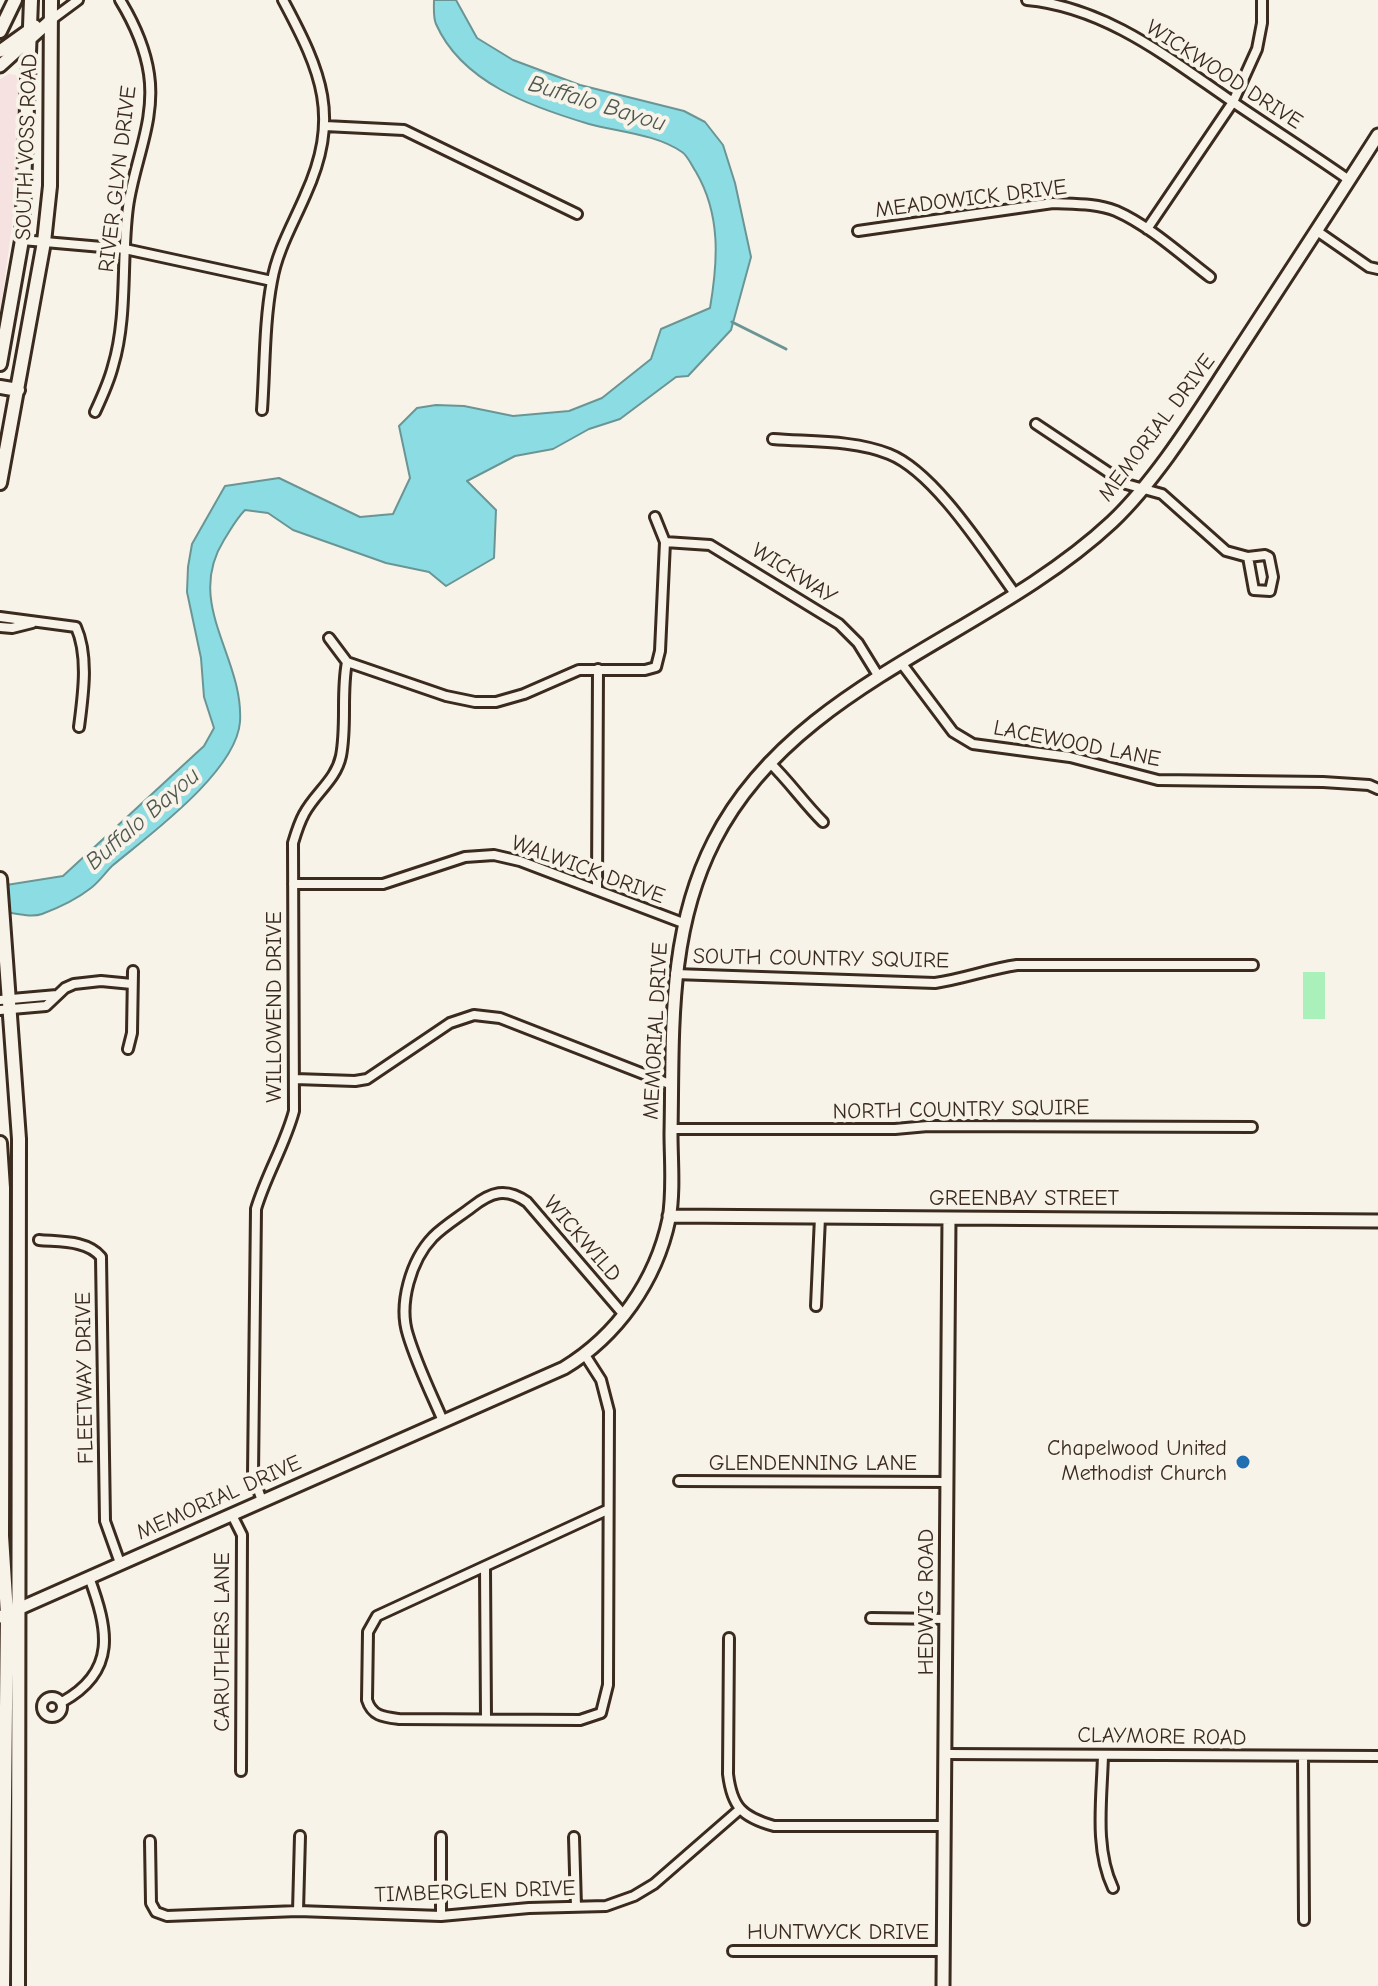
<!DOCTYPE html>
<html>
<head>
<meta charset="utf-8">
<style>
	body { margin:0 }
	canvas { display:block; background:#f7f3e8 }
</style>
</head>
<body>
<canvas width="1378" height="1986"></canvas>
<script>
const context = document.querySelector('canvas').getContext('2d');
context.lineJoin = 'round';
function paint(path, color) {
  context.fillStyle = color;
  context.fill(path, 'evenodd');
}
function strokePath(path, color, width, dash) {
  context.strokeStyle = color;
  context.lineWidth = width;
  context.lineCap = dash ? 'butt' : 'round';
  context.setLineDash(dash || []);
  context.stroke(path);
}
function write(font, color, halo, rows, align = 'center') {
  context.font = font + ' "Comic Neue",sans-serif';
  context.lineWidth = 8;
  context.setLineDash([]);
  context.textBaseline = 'middle';
  context.strokeStyle = halo;
  context.fillStyle = color;
  for (const [text, x, y, turn = 0] of rows) {
    context.save();
    context.translate(x, y);
    context.rotate((+turn || 0) * Math.PI / 180);
    context.textAlign = isNaN(turn) ? turn : align;
    if (halo) context.strokeText(text, 0, 0);
    context.fillText(text, 0, 0);
    context.restore();
  }
}
paint(new Path2D(`
	M9,74L16,75L20,88L17,189L0,314V79Z`), '#f6e2e0');
paint(new Path2D(`
	M1303,972H1325V1019H1303Z`), '#aaf0bb');
const water = new Path2D(`
	M434,0H456L477,38L513,60L580,85L684,111L705,122L723,145L735,183L751,257L731,330L688,376L676,377L620,419L589,429L553,449L515,456L467,481L496,510L494,558L446,586L429,572L386,563L293,530L268,513L245,510C236,519 231,529 224,540C184,604 244,657 240,722C236,772 149,835 112,866C105,873 99,882 91,888C77,899 58,908 42,914C31,918 13,913 0,911V886L63,876L204,746L214,728L204,697L201,658L187,592L188,567L192,544L225,486L279,478L360,517L393,514L410,478L399,426L417,408L436,405L464,406L513,416L569,411L602,398L651,359L661,329L710,308C718,261 721,215 696,172C692,166 688,156 682,152C656,134 619,132 589,124C532,107 462,83 436,24C433,17 434,7 434,0Z`);
paint(water, '#8bdde3');
strokePath(water, '#6b9594', 2);
strokePath(new Path2D(`
	M732,322L786,349`), '#6b9594', 3);
const street = new Path2D(`
	M1027,0C1104,7 1166,56 1227,98C1268,126 1309,152 1349,180
	M51,20L78,0
	M325,126L404,130L577,214
	M1147,229L1233,102L1257,49L1262,23V0
	M858,231L1053,203C1074,204 1096,203 1116,211C1150,226 1181,255 1210,277
	M1317,231L1369,267L1378,269
	M22,240L125,249L272,281
	M262,410C265,368 264,323 272,281C277,251 293,224 305,196C341,117 322,73 283,0
	M95,412C102,397 109,382 113,366C128,316 121,259 128,207C134,162 156,121 149,74C145,47 134,23 120,0
	M1036,424L1126,484L1162,494L1226,551L1248,557L1265,555L1269,557L1273,577L1270,591L1254,590L1248,557
	M773,439C811,442 854,440 889,454C935,472 986,554 1016,595
	M665,542L710,545L839,624L858,643L879,677
	M0,617L76,627C89,656 83,696 79,727
	M0,627L12,628L32,623
	M329,638L347,662L446,696L475,702H496L524,694L579,670H645L656,667L660,651L665,542L655,517
	M902,664L953,732L973,744L1070,757L1158,780L1323,782L1369,785L1378,789
	M769,762C789,781 803,802 823,822
	M293,884H383L465,857L494,855L520,861L683,923
	M597,889L598,669
	M675,974L935,983C963,979 989,969 1017,965H1253
	M0,1000L57,995
	M0,1010L46,1006L65,988L74,984L101,981L132,984
	M128,1049L132,1033L133,971
	M295,1079L355,1081L367,1079L450,1023L474,1015L500,1018L672,1085
	M671,1129H895L928,1126L1252,1127
	M39,1240C60,1242 87,1240 101,1257L105,1521L120,1563
	M816,1306L820,1217
	M585,1355L601,1380L609,1411L608,1685L601,1713L580,1720L399,1719C383,1717 372,1716 367,1700L368,1632L377,1616L607,1510
	M443,1421C431,1393 417,1365 408,1335C398,1304 411,1260 433,1237C444,1226 459,1217 472,1207C491,1192 506,1187 527,1202L624,1315
	M679,1481L947,1482
	M262,1501L253,1475L256,1209C266,1175 285,1145 294,1111L293,843C296,833 299,823 304,814C315,793 336,780 341,756C347,725 341,693 347,662
	M232,1515L242,1535L241,1771
	M485,1568L486,1719
	M871,1618L947,1619
	M729,1638L728,1774C732,1807 742,1817 774,1826H943
	M42 1707a10 10 0 1 1 20 0a10 10 0 1 1-20 0Z
	M62,1702C118,1671 108,1629 89,1577
	M946,1754L1378,1756
	M1103,1755C1102,1798 1094,1848 1113,1888
	M1303,1756L1304,1920
	M441,1837V1916
	M574,1837L576,1907
	M150,1841L151,1903L156,1912L167,1916L298,1911L441,1916L529,1908L606,1906L634,1896L654,1884L739,1810
	M298,1911L300,1836
	M733,1951H944`);
const secondary = new Path2D(`
	M0,51L35,26
	M0,66L51,20
	M669,1216L1378,1221
	M0,1617L564,1368C617,1336 656,1281 669,1219C674,1192 671,1160 671,1133C673,1033 667,933 714,841C794,683 988,638 1112,522C1157,479 1195,417 1229,365C1279,288 1329,212 1378,135
	M943,1986L949,1218`);
const primary = new Path2D(`
	M0,31L15,0
	M0,364L22,240L31,0
	M0,387L18,390
	M0,483L44,242L50,186L51,0
	M0,879L19,1139L18,1986
	M0,1143L3,1188L2,1536L7,1614L3,1986`);
strokePath(street, '#3b2a1e', 14);
strokePath(secondary, '#3b2a1e', 17);
strokePath(primary, '#3b2a1e', 18);
strokePath(street, '#f7f3e8', 8);
strokePath(secondary, '#f7f3e8', 11);
strokePath(primary, '#f7f3e8', 12);
for (const [x, y, r, color] of [
	[1243,1462,8,"#1f6fb2"]
]) {
  const dot = new Path2D();
  dot.arc(x, y, r, 0, 2 * Math.PI);
  context.fillStyle = color;
  context.fill(dot);
  strokePath(dot, '#f7f3e8', 3);
}
write('22px', '#3b2a1e', '#f7f3e8', [
	["WICKWOOD DRIVE",1224,75,33],
	["SOUTH VOSS ROAD",27,147,-88],
	["RIVER GLYN DRIVE",118,179,-83],
	["MEADOWICK DRIVE",971,199,-7],
	["MEMORIAL DRIVE",1157,428,-53],
	["WICKWAY",794,574,32],
	["LACEWOOD LANE",1077,744,11],
	["WALWICK DRIVE",588,870,20],
	["SOUTH COUNTRY SQUIRE",821,959,1],
	["WILLOWEND DRIVE",275,1007,-90],
	["MEMORIAL DRIVE",656,1031,-87],
	["NORTH COUNTRY SQUIRE",961,1110,-1],
	["GREENBAY STREET",1024,1199],
	["WICKWILD",582,1239,49],
	["FLEETWAY DRIVE",85,1378,-91],
	["GLENDENNING LANE",813,1464],
	["MEMORIAL DRIVE",219,1498,-24],
	["HEDWIG ROAD",927,1602,-90],
	["CARUTHERS LANE",223,1642,-90],
	["CLAYMORE ROAD",1162,1737,1],
	["TIMBERGLEN DRIVE",475,1892,-2],
	["HUNTWYCK DRIVE",838,1933]
]);
write('22px', '#3b2a1e', '#f7f3e8', [
	["Chapelwood United",1227,1449],
	["Methodist Church",1227,1474]
], 'right');
write('italic 24px', '#4f574f', '#f7f3e8', [
	["Buffalo Bayou",597,104,17],
	["Buffalo Bayou",143,819,-41]
]);
</script>
</body>
</html>
